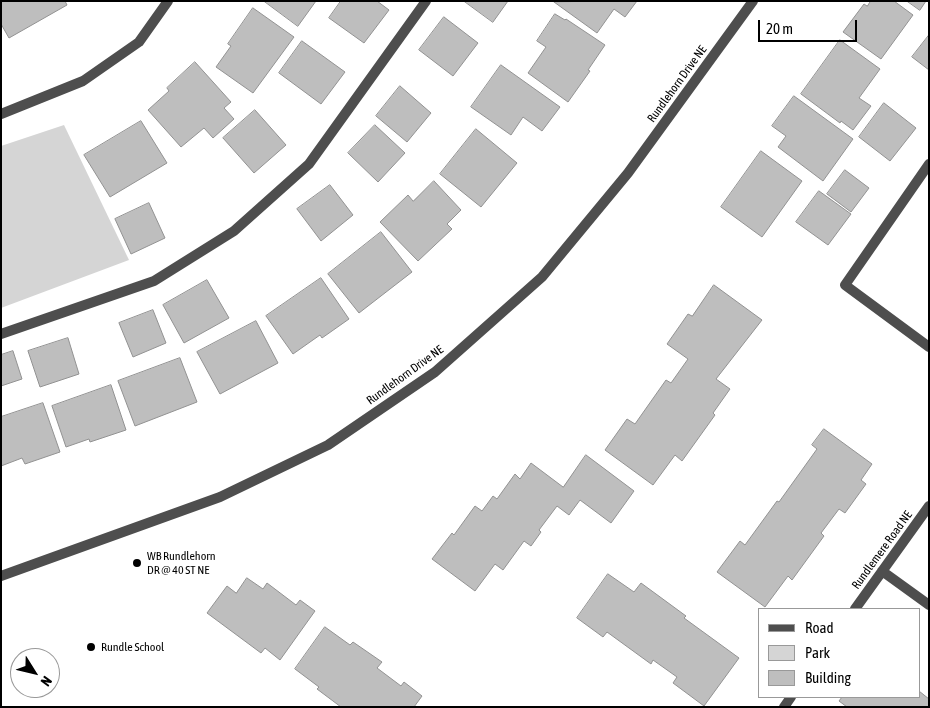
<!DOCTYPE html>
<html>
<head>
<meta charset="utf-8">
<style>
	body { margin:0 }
	#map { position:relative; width:930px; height:708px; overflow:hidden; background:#fff; font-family:"Asap Condensed",sans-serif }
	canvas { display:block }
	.frame { position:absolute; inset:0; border:2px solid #000; pointer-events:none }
	.legend { position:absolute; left:758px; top:608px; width:162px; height:90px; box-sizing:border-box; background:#fff; border:1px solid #999; margin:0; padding:6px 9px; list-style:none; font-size:15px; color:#000 }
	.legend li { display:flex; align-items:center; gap:10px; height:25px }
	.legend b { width:25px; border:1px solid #999 }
	.north { position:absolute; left:10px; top:648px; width:50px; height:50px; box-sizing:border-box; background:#fff; border:1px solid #999; border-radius:50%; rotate:126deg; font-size:14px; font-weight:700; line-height:20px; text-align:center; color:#000 }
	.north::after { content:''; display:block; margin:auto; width:18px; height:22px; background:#000; clip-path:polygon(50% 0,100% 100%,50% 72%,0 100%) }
	.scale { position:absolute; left:758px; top:20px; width:99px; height:22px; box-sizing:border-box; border:2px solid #000; border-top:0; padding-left:6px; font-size:15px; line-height:18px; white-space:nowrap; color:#000; -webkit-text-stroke:4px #fff; paint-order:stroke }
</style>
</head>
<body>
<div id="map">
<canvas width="930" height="708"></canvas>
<div class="frame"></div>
<ul class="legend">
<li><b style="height:6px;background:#4e4e4e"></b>Road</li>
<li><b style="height:14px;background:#d5d5d5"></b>Park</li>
<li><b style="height:14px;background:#bebebe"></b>Building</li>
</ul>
<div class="north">N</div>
<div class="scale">20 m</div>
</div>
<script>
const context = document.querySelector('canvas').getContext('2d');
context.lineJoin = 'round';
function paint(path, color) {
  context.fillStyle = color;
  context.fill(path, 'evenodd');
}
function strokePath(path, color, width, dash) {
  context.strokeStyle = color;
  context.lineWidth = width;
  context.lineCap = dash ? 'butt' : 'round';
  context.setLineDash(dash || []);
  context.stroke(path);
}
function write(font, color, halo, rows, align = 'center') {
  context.font = font + ' "Asap Condensed",sans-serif';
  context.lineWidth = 4;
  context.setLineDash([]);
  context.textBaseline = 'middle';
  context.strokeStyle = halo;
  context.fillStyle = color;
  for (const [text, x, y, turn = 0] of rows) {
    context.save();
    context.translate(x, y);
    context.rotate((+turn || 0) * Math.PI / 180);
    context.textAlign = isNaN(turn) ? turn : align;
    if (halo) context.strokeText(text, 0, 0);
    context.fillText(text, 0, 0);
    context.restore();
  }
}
paint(new Path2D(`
	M64,125L129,260L1,308V146Z`), '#d5d5d5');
const building = new Path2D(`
	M1,1H65L67,5L9,38L1,24Z
	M264,1H316L298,26Z
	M341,1H377L389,10L364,43L329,18Z
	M464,1H508L493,22Z
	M637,1L625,17L614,9L597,33L554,2Z
	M871,1H894L913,15L881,59L843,32L864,4L867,6Z
	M907,1H926L920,10Z
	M253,8L294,37L253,93L216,67L231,46L228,44Z
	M555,14L565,20L566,19L605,45L588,70L590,71L568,102L528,73L546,47L537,41Z
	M444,17L478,43L453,76L419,50Z
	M929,35V70L912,57Z
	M840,40L880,69L859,98L871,106L853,130L841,121L840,123L801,94Z
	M302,41L345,72L321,104L279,73Z
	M195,62L231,102L224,108L234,119L213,138L204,128L181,147L148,110L169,91L167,88Z
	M501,65L560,107L542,131L523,117L511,135L471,107Z
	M400,86L431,113L407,142L376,116Z
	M794,96L853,139L823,181L778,147L786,136L772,126Z
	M884,103L916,128L890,161L859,137Z
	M255,110L286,145L254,173L223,138Z
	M141,121L167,163L110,197L84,155Z
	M375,125L405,153L378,182L348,153Z
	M476,129L517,163L481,207L440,174Z
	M761,151L802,181L762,237L721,207Z
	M845,170L869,188L851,212L827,194Z
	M434,181L461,210L447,224L452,229L418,261L380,222L408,195L413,201Z
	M330,185L353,215L321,241L297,209Z
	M819,191L851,214L828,245L796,222Z
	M149,203L165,238L131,254L115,219Z
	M381,232L412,272L359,313L328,274Z
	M321,278L349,319L322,338L320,335L293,354L266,316Z
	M207,280L229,318L184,343L163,305Z
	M714,285L762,320L716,379L730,389L713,413L715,415L682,461L675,455L653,485L605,450L627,419L635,424L666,380L671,383L688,359L667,344L688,314L692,316Z
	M153,310L166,343L133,357L119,323Z
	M256,321L278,363L220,394L197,352Z
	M68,338L79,374L40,387L28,351Z
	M13,351L22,379L1,386V355Z
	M180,358L197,402L135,426L118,381Z
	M111,385L126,430L90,442L89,439L66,447L52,406Z
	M43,403L60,452L25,464L22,458L1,466V417Z
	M824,429L872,464L861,480L866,484L845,513L839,509L821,533L824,536L792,580L788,576L765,607L717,572L740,541L745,545L777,501L779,502L817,449L812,445Z
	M586,455L634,491L611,523L580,500L569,515L557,506L539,530L541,532L531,546L524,541L503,570L495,564L475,591L432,559L452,533L454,535L475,506L482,511L493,496L497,499L515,474L520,479L531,463L563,487Z
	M608,574L634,592L641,583L686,616L684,618L739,658L704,706L673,683L677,677L653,660L651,664L607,632L603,637L577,618Z
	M247,578L263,589L267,583L296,605L300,600L315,611L280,660L265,648L261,653L207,613L227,586L236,593Z
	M325,627L350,645L353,642L382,662L377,668L401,686L404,682L422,696L414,707H341L317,689L319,687L295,669Z
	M919,691L929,699V707H847L839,701L842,697H919Z`);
paint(building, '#bebebe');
strokePath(building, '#929292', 1);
strokePath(new Path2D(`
	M929,164L845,285L929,347
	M1,334L154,281L234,231L309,164L426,1`), '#4e4e4e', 10);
strokePath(new Path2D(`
	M1,114L83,81L139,42L168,1
	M882,571L929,605
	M855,609L929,506
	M784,707L791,697`), '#4e4e4e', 10);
strokePath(new Path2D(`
	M1,576L220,497L328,445L435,372L542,277L628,173L753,1`), '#4e4e4e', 10);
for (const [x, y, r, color] of [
	[137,563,5,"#000"],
	[91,647,5,"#000"]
]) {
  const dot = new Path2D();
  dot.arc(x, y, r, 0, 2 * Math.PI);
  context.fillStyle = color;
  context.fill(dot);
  strokePath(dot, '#fff', 2);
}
write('12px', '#000', '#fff', [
	["Rundlehorn Drive NE",677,84,-54],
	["Rundlehorn Drive NE",405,375,-36],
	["Rundlemere Road NE",882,550,-54]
]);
write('12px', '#000', '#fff', [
	["WB Rundlehorn",147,556],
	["DR @ 40 ST NE",147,570],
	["Rundle School",101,647]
], 'left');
</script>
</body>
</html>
